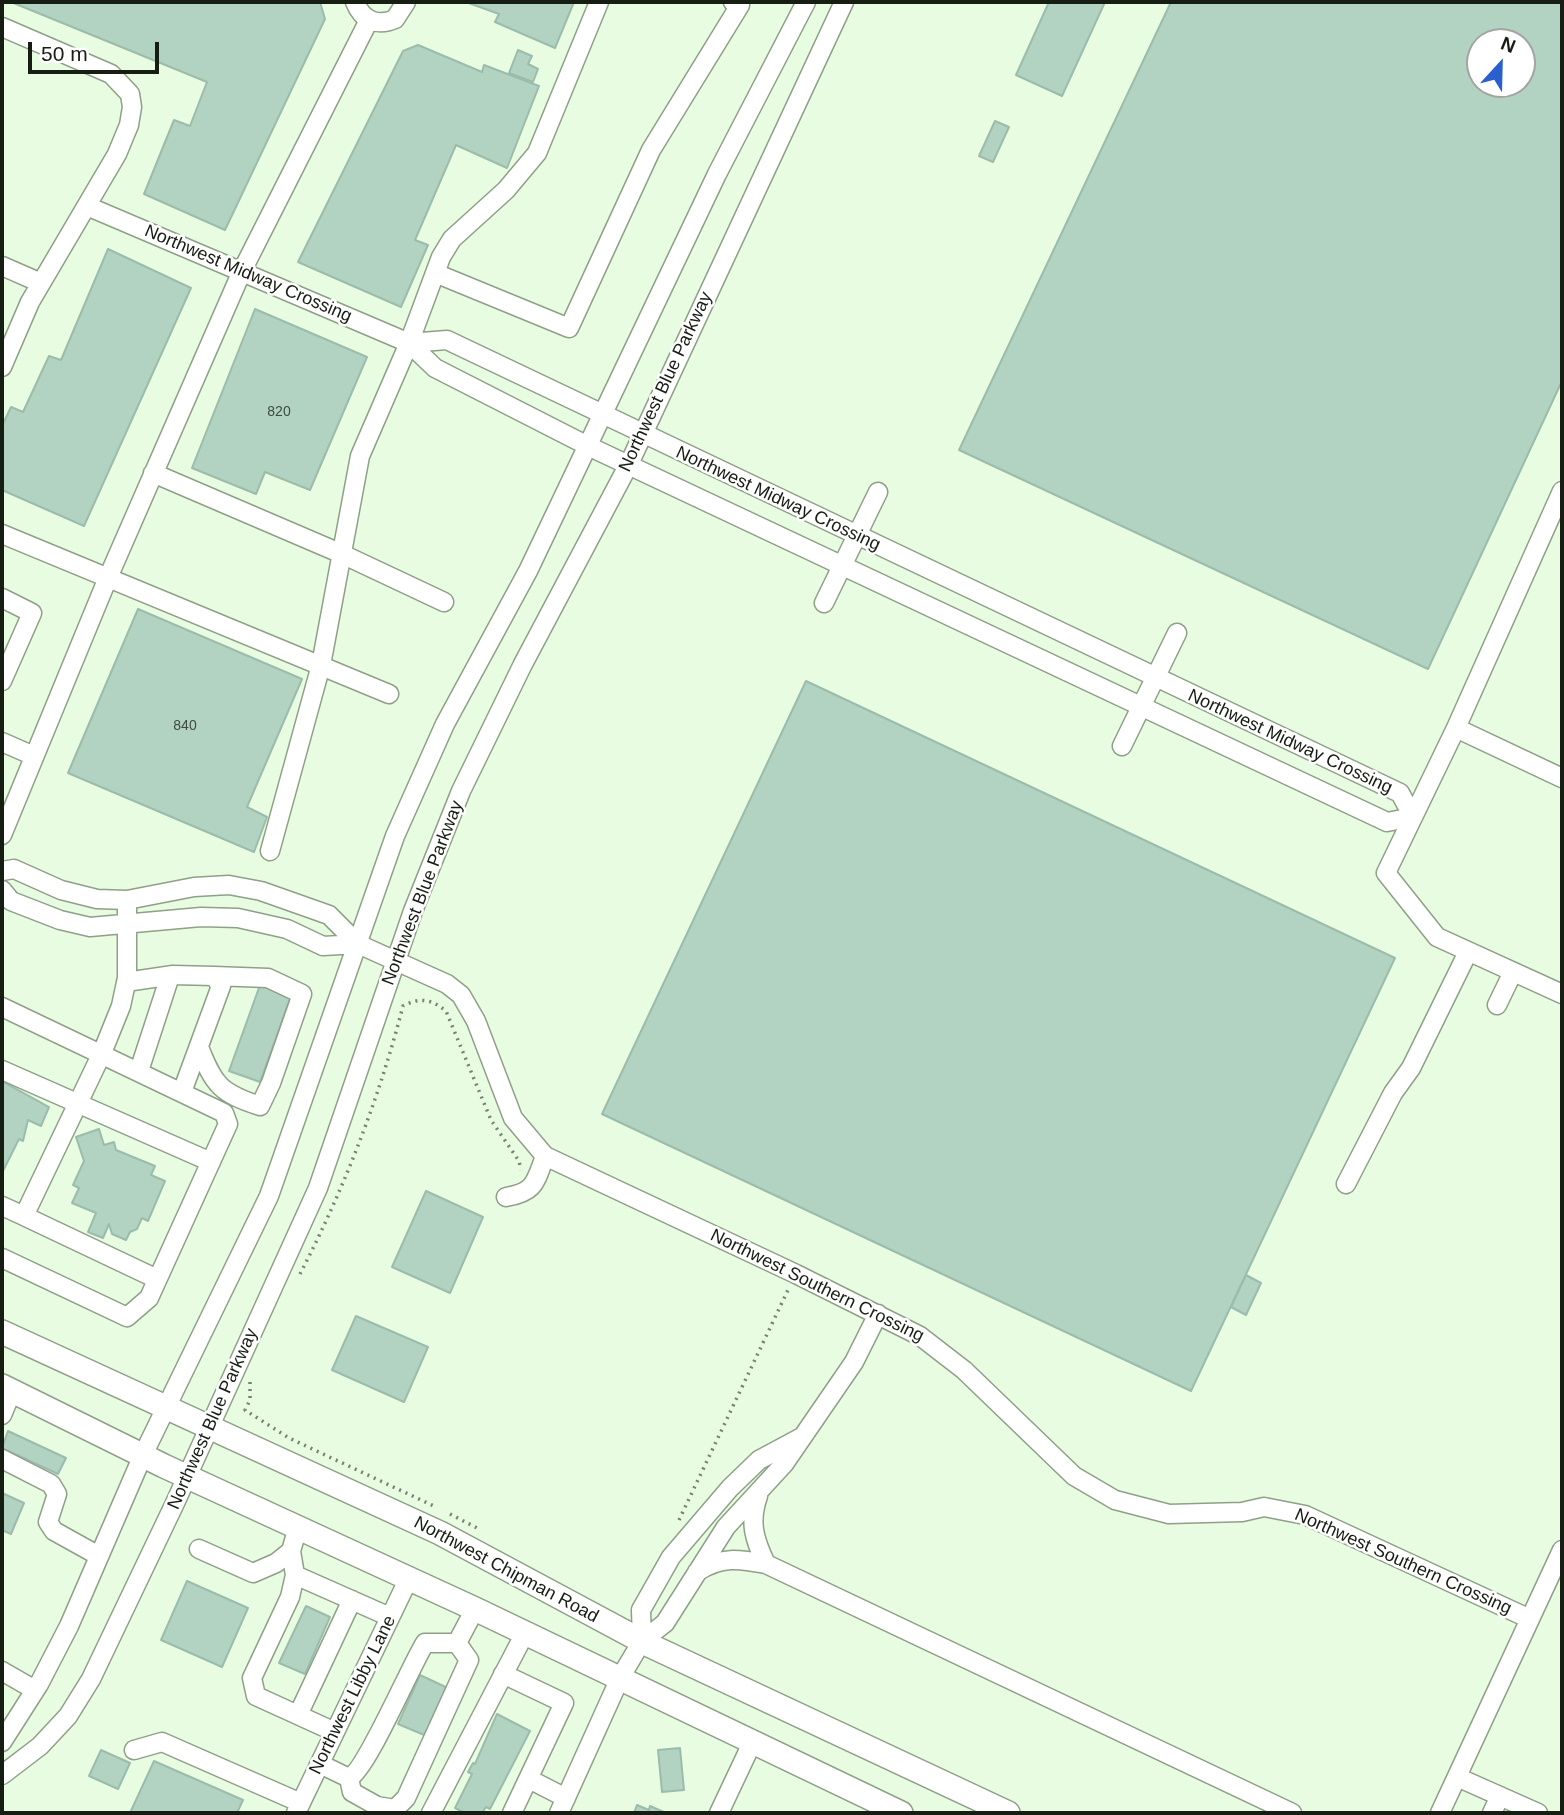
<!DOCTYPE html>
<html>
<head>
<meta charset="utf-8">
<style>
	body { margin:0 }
	#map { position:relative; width:1564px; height:1815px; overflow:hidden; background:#e8fce1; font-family:Arial,sans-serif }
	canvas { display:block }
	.frame { position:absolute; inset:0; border:4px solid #161d13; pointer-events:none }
	.north { position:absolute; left:1466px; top:28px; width:70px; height:70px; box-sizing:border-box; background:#fff; border:2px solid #a2a5a1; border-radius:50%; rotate:22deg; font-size:19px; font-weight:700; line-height:28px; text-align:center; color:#161d13 }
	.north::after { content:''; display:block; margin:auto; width:24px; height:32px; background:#2a60ce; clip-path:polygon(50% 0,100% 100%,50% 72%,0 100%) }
	.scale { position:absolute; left:28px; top:42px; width:131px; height:32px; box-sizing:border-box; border:4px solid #161d13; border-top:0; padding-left:9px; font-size:21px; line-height:24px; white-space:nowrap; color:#161d13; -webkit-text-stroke:5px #fff; paint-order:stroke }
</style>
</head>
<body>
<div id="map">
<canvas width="1564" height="1815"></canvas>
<div class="frame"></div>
<div class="north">N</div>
<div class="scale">50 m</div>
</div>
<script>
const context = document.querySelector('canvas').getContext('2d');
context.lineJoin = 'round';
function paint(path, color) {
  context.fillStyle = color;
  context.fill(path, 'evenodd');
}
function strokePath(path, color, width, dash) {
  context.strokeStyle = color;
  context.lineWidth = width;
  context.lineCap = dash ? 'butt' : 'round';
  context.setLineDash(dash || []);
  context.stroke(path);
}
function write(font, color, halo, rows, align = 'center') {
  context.font = font + ' Arial,sans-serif';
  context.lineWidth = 5;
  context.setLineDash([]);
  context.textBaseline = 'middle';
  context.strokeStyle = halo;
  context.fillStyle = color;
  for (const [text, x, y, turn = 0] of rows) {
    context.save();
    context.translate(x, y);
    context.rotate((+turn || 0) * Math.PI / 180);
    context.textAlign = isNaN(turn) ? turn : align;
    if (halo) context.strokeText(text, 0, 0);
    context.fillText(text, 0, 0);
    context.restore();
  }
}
const building = new Path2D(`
	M11,2H320L325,19L225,230L144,194L174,120L190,126L207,82Z
	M466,2H574L555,48L495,22L499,14Z
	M1049,2H1105L1062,96L1016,75Z
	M1171,2H1562V381L1428,669L959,450ZM1480,42H1522V84H1480Z
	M418,45L482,72L484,65L539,86L507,168L456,145L415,240L428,245L401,307L298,262L403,51Z
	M518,50L532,56L528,64L538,69L533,82L509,73Z
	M995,121L1009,127L993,162L979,156Z
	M108,249L191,288L84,526L2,490V426L11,407L23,412L49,356L61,360Z
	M255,309L367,357L310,490L265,472L256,494L192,468Z
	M138,609L302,679L247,807L267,817L254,852L68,773Z
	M806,681L1395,958L1191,1391L602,1114Z
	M260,985L291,996L260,1082L229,1071Z
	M2,1081L49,1107L41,1126L28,1120L23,1141L19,1139L2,1173Z
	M99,1129L104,1145L114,1142L116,1150L155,1166L151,1175L165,1181L148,1221L142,1218L137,1229L130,1232L126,1240L112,1234L109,1224L103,1238L88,1232L96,1213L72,1203L79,1188L73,1185L84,1161L76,1137Z
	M426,1191L483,1217L450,1293L392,1267Z
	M1246,1275L1261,1283L1246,1315L1231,1307Z
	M356,1316L428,1347L404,1402L332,1370Z
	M8,1431L66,1458L58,1474L2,1448Z
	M2,1493L24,1503L11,1534L2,1530Z
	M187,1581L248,1608L222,1667L161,1640Z
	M306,1606L330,1617L305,1674L279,1663Z
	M420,1675L450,1689L429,1737L398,1724Z
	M497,1714L530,1731L490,1809L486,1807L482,1813H465L455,1808L472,1774L468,1772L473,1763L475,1764Z
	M680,1748L684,1790L662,1792L658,1750Z
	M101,1750L130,1763L118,1789L89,1776Z
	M154,1761L243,1800L237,1813H130Z
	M637,1805L649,1810L650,1806L666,1813H634Z`);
paint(building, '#b3d3c2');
strokePath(building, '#9cbcab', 2);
const minor = new Path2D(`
	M355,2C362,20 377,27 395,19L406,2
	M2,27L111,74L130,94L132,107L129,125L117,154L30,302L2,367
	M87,206L409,343L435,368L588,446L1387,822L1413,817L1400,793L447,340L409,343
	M2,266L41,283
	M435,273L569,328L651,150L740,5L733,2
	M153,473L342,554L444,602
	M1562,491L1456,728L1386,873L1437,937L1562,994
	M2,534L389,694
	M2,598L32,613L2,681
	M824,603L878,492
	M1456,728L1562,778
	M2,742L34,756
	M1122,746L1177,633
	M2,835L107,580L242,271L369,20
	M270,851L321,665L360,456L409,343L441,257L452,239L506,190L537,153L599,2
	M2,871L14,869L61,890L97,899L127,900L194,887L229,885L261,891L329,915L358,944L447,984L461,995L476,1021L513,1118L545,1156L796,1274L920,1336L964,1370L1074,1476L1115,1500L1169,1514L1242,1512L1264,1507L1305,1515L1530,1619
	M2,890L11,901L60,920L90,927L201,917L238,918L287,929L323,946L358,944
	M126,982L173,975L214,976L221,986L182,1092
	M1497,1005L1513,972
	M2,1007L224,1113L228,1124L149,1298L127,1317L2,1258
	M199,1047C214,1085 220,1093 260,1106L271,1083L302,994L268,978L214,976
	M2,1070L211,1162
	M139,1071L170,976
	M1346,1184L1393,1093L1411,1068L1468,952
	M506,1197C535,1192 535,1183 545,1156
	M2,1206L24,1216L102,1053L121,1006L127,978V900
	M24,1216L157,1279
	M2,1415L12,1391
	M2,1459L51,1484L57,1494L48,1522L54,1531L99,1556
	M298,1527L291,1551L295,1575L290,1597L252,1678L256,1696L335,1732
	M199,1549L253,1573L276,1563L291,1551
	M766,1564L1292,1813
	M697,1572C721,1556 739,1559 766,1564C754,1539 749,1522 758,1496
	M295,1575L390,1617
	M642,1641L641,1610L671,1557L730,1488L759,1460L800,1438
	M2,1671L35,1690
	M503,1674L564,1703L512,1813
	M298,1715L352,1600
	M2,1742L39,1684L69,1626L143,1455L269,1196L395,836L445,724L528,571L717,174L806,2
	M134,1750L162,1742L301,1803
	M320,1764L349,1778C366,1771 410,1667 425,1643H457L475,1609
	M2,1775L40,1746L68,1716L91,1679L175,1503L318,1188L413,911L461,791L523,664L629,464L844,2
	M1457,1777L1538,1813
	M349,1778L352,1792L377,1806L395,1809L406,1798L469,1660L457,1643
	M529,1779L566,1798
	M296,1813L409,1578
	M431,1813L525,1633
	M559,1813L620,1678L642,1641L665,1623L726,1527L784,1464L854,1362L878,1314
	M719,1813L752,1743
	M1440,1813L1562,1550
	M1492,1813L1500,1796`);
const major = new Path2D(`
	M2,1332L440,1533L651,1646L1008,1813
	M2,1386L164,1466L475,1609L901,1813`);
strokePath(minor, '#8ea087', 21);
strokePath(major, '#8ea087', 26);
strokePath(new Path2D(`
	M300,1274C344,1189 379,1099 403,1006C420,997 431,999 446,1011L491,1120L519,1161L521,1170
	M250,1382V1400L245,1410L289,1438L436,1507
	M450,1514L477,1528
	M679,1520L788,1290`), '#768371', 3.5, [2, 5]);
strokePath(minor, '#fff', 18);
strokePath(major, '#fff', 23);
write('14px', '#3d4a3f', null, [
	["820",279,412],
	["840",185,726]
]);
write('18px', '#161d13', '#fff', [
	["Northwest Midway Crossing",248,274,23],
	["Northwest Blue Parkway",666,382,-65],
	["Northwest Midway Crossing",778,499,25],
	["Northwest Midway Crossing",1290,742,25],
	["Northwest Blue Parkway",423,893,-69],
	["Northwest Southern Crossing",817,1286,26],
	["Northwest Blue Parkway",213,1419,-66],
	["Northwest Southern Crossing",1403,1562,24],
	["Northwest Chipman Road",506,1570,28],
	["Northwest Libby Lane",353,1695,-64]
]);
</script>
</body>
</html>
